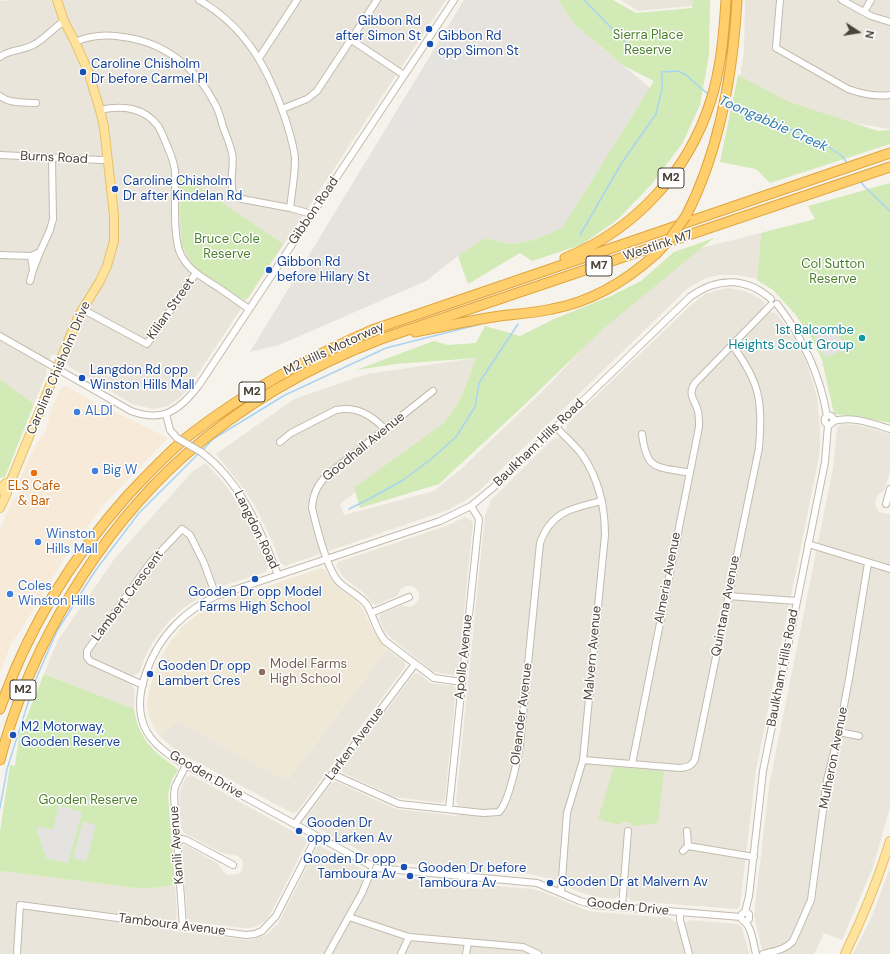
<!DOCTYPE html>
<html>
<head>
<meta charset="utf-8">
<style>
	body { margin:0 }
	#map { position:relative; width:890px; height:954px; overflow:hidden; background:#f6f3ec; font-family:"DM Sans",sans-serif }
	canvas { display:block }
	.north { position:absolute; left:838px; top:12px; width:40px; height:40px; -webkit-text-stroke:3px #fff; paint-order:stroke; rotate:102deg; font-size:11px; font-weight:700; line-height:16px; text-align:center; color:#4b4439 }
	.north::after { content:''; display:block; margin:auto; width:14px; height:18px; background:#4b4439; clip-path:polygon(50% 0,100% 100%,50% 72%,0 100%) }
</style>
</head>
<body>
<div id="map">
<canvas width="890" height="954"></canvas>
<div class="north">N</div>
</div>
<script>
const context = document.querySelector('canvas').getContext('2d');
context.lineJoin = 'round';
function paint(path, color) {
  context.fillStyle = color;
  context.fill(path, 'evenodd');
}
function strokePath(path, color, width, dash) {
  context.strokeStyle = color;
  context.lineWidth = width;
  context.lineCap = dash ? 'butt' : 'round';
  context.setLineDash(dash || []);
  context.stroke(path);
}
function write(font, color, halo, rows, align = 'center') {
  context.font = font + ' "DM Sans",sans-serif';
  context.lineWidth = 3;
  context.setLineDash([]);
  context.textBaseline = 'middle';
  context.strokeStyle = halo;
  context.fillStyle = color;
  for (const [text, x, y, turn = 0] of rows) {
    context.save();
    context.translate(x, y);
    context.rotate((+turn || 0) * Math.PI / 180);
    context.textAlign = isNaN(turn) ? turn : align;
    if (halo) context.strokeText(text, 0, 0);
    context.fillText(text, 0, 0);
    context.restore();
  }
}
paint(new Path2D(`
	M11,0H446L187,390L181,397L168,406L153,409L132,404L68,366L67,363L54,354L51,356L46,370L47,373L34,404L0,379V1Z
	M621,0H701L700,5L638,11Z
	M745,0H890V129L820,117L738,89L744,52Z
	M761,233L757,279L738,275H719L706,278L688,288L480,490L466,500L448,510L285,566L280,563L274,545L255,506L241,485L216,454L294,399L367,374L476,358L460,400L444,423L340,504L344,515L434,491L462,468L542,392L669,256Z
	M729,288L745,291L759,298L764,302V306L771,313H776L788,329L804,356L811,376L817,397L820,429V447L818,461L756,770L740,906L737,909L631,901L628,897L618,896L614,899L598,897L581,893L570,888L568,883L557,879L554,880L530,874L388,862L370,856L306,822L305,818L332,783L337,782L396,809L457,816L458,805L456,801L485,515L491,500L554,438L559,437L567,429V424L690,306L705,294L717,290Z
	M841,424L857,425L890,434V471L885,489L877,496L875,504L879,512L888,514L890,513V807L873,867L842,940L824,933L814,954H763L754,915L769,786L833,468L837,428Z
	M205,463L217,475L228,488L244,515L257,540L268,567L266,572L222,586L217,584L207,588L205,594L182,609L168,622L153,642L145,657L139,673L135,675L132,685L135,691L134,709L44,674L58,640L115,558L192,472Z
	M465,517L473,522L458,672L454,675L439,673L432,671L391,638L384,630L379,618L381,614L402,605L410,607L415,605L419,599V594L417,589L412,586H406L401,589L397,596L376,605L372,603L364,593L345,579L336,566L338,562L446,526Z
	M387,649L405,662V667L297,812L292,813L184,755L177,752L160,736L177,721L287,781Z
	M419,673L430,683L454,686L456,689L445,800L441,803L395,797L343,773L342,769L414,674Z
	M191,775L305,838L307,842L271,913L266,920L259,925L251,928H243L191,922L187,918L182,847L185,845L217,863L224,872L229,875L238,874L242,870L243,864L242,859L238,856L222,853L184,833L181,828L179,796L181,788L186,777Z
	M320,846L362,869L364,873L374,878L379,876L533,889L546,893L588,911L671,918L675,922H687L689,920L737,924L742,927L749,954H0V871L144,889L175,885L177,918L174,920L173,931L248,940L257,938L267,934L278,924L317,847Z
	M890,868V954H853L871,918Z`), '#eae5da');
paint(new Path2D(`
	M67,386L88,399L168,438L102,507L67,554L31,614L11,644L0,672V529L13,499L16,498L23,487L19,481L36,444L45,433L51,410L61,388Z`), '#f7ead8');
paint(new Path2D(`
	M464,0H558L576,26L650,88L562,228L534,240L511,244L485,238L458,256L426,281L279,345L250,352Z`), '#e6e2dd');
paint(new Path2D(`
	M321,568L325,570L334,583L339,588L352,597L360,605L364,611L375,634L387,649L287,781L177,721L160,736L153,727L149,716L147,703L150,687L161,657L170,642L182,627L201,612L220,602Z`), '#efe8d6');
paint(new Path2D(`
	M558,0H613L636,13L692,8L693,0H710L709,55L700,105L682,144L651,185L617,220L581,245L532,261L520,253L468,284L458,256L485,238L511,244L534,240L562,228L654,81L622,65L610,54L576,26Z
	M738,75L789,102L878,131L890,130V144L770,183L756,169L720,162Z
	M178,173L283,244L247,299L241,298L195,268L182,246Z
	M890,183V423L857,416L834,414L822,360L812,339L795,314L773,290L757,280L761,233L815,219L808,206Z
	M714,238L605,327L521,408L439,484L360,508L354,488L444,423L460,400L476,358L396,364L356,370L434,341L448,345L476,343L485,326L520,336L554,319L611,296L641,281L674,252Z
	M0,379L34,404L5,477L0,478Z
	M44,674L134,709C137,730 146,745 163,758C168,762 174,765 178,770L172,780L168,794L175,885L144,889L0,871V831L10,765L15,766L19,736Z
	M614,767L664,771L658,823L633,826C630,821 624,820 619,825L598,819Z`), '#d2eab5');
paint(new Path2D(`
	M448,35L450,37L452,36L473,50L459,70L445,62L409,117L422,125L416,135L393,119Z
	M819,324L846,342L850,348L825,357L812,331Z
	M59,806L82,812L68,863L46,858L37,831L38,826L53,830Z
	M83,821L96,825L86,862L73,858Z`), '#e5e3e0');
strokePath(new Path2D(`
	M584,0L627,44
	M728,105L783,126L827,146L842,156L847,163
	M860,181L864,186L890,211
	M580,235L621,164L656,114L662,89V72L678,71L686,75L709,95
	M202,451L213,439L285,395L386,348L485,323
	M349,509L371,498L403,480L430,460L456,437L475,407L479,383L518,324
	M0,808L7,769L35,681L57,631L95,571L139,513L199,453`), '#a9d4f2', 1.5);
const minor = new Path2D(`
	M199,0C246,27 268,68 285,118C289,131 294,145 295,159C295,175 292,192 290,208
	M780,0L776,48L848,89C862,94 876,97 890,95
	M842,0L871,16L890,22
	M864,12L871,0
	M350,39L404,75
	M75,42C91,35 106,34 123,37C164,42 197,68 215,104C219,111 221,119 223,127C226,135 230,144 232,153C235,166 228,184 234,195L242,199L290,208L312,214
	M0,57C10,49 24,51 35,44C45,38 54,28 64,21
	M259,58L297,0
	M0,96C10,104 24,102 36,103
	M282,109L307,99L317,91L377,0
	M100,110C121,105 144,107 158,126C162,132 165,141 168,148C171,155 174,163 175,171C176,192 172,238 181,255C189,271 205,279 219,288C229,295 239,302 249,309
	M0,155L101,160L107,159
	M0,255L31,256L40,252L50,230L53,219L52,158
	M33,270L40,252
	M30,281L33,270L31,256
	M777,304C803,338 820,374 827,416
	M82,309L147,344L196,273
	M0,336L131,411C163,423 180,410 199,385L454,0
	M433,391L326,476C317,486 313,494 312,508C316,525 327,570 339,582C348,591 360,595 367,605C374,617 376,630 385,641L434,678L462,682
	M166,414L170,430L177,438
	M824.5 420a4.5 4.5 0 1 1 9 0a4.5 4.5 0 1 1-9 0Z
	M833,421C853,416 871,423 890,429
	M556,427C565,437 576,446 583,456C599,480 605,507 605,535L583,760L567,813L561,892
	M642,434C647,472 656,466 690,473
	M280,442L291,433L336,410C357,406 371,415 385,429
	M201,452C241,481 261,531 278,575
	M886,504L890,489
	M808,544L890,569
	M728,596L797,601
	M371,613L409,597
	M143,685L90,661L87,657V651L150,563L182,529L190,535L204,563L216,596
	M839,732L859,736
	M583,760L680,768C688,767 692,766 695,759L759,448C763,402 760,382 732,345
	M632,764L699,427C699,421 699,416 698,411C695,400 687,395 695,383L771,305
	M332,774L399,804L483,813L499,812C510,800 517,761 520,745L540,543C551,511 573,508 602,501
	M449,809L479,519L471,506
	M295,824L415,664
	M687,831L688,846
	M177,838L186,840L233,865
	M683,851L688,846L754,857
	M370,865L186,765C171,757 156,747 147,732C128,699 152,648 176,624C188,612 201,603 216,596L440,521L471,506L495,486L690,297C717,277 746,277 771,299
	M376,868L537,883L580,901L594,905L741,917
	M622,907L628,831
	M680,912V920L689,954
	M745,912L749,896L763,771L825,462L828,425
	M742,914L746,912L749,914V919L746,921
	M349,917L409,937L523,947L538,954
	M741,917L742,920C752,925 753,943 756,954
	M183,927L174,796L175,787L186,765
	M17,954L20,905L246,935L255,934L262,931L276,916L317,836
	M328,954L362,893L371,871
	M401,954L409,937
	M466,954L468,942
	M763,954C774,951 785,950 793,941L811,900L827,780L839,732L849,679L868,563`);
const major = new Path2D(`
	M10,483L79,315L100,281L107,266L114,241V215L104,127L100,110L88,71L75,42L64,21L57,0
	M7,493L3,491V486L6,483H10
	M0,508L7,493
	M845,954C863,917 878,880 890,841`);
const highway = new Path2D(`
	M686,216C720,150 733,73 737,0
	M565,258C635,230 689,171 711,100C721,68 724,33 726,0
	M415,332C443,327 471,320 500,316C517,314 534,313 552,309C591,302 626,281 656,254
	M0,709C27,629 72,558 128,495C148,474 168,452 191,434C247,391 307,358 372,330L890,153
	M0,760C29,648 98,533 184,456C241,406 310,366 381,339L890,167`);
strokePath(minor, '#c2bbae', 8);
strokePath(major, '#e6c16a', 10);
strokePath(highway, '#e0a43c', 11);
strokePath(minor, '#fff', 6);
strokePath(major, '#ffe39c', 8);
strokePath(highway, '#ffcf6e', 9);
const minorBridge = new Path2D(`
	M177,438L201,452`);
const highwayBridge = new Path2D(`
	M656,254L669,240L686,216`);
strokePath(minorBridge, '#c2bbae', 8, []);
strokePath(highwayBridge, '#e0a43c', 11, []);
strokePath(minorBridge, '#fff', 6);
strokePath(highwayBridge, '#ffcf6e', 9);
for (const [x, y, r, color] of [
	[429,29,4,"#1a4fb4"],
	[430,44,4,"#1a4fb4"],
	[83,72,4,"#1a4fb4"],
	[115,189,4,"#1a4fb4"],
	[269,270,4,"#1a4fb4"],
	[862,338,4,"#0f9aa8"],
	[82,378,4,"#1a4fb4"],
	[77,412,4,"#3f7fe0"],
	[95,471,4,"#3f7fe0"],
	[34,473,4,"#e8710a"],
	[38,542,4,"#3f7fe0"],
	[255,579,4,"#1a4fb4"],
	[10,594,4,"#3f7fe0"],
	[262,672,4,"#8d6e63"],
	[150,674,4,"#1a4fb4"],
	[13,735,4,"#1a4fb4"],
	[299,831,4,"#1a4fb4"],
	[404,867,4,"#1a4fb4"],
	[410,876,4,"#1a4fb4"],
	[550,883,4,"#1a4fb4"]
]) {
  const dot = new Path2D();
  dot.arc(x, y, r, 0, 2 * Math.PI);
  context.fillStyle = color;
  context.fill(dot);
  strokePath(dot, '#fff', 1.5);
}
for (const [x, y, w] of [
	[671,178,26],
	[599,266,26],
	[252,392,26],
	[23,690,26]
]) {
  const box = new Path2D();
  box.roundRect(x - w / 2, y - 10, w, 20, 3);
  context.fillStyle = '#fff';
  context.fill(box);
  strokePath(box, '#4b4439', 1);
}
write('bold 12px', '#4b4439', null, [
	["M2",671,178],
	["M7",599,266],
	["M2",252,392],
	["M2",23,690]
]);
write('13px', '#164399', '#fff', [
	["Gibbon Rd",421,22,"right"],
	["after Simon St",421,37,"right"],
	["Gibbon Rd",438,37],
	["opp Simon St",438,52],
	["Caroline Chisholm",91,65],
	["Dr before Carmel Pl",91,80],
	["Caroline Chisholm",123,182],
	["Dr after Kindelan Rd",123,197],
	["Gibbon Rd",277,263],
	["before Hilary St",277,278],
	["Langdon Rd opp",90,371],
	["Winston Hills Mall",90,386],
	["Gooden Dr opp Model",255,593,"center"],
	["Farms High School",255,608,"center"],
	["Gooden Dr opp",158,667],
	["Lambert Cres",158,682],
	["M2 Motorway,",21,728],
	["Gooden Reserve",21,743],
	["Gooden Dr",307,824],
	["opp Larken Av",307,839],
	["Gooden Dr opp",396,860,"right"],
	["Tamboura Av",396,875,"right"],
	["Gooden Dr before",418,869],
	["Tamboura Av",418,884],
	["Gooden Dr at Malvern Av",558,883]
], 'left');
write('13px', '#4a7f2a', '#fff', [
	["Sierra Place",648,36],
	["Reserve",648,51],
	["Bruce Cole",227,240],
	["Reserve",227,255],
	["Col Sutton",833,265],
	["Reserve",833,280],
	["Gooden Reserve",88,801]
]);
write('13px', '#4b4439', '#fff', [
	["Burns Road",54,158,3],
	["Gibbon Road",314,211,-56],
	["Westlink M7",658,246,-18],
	["Kilian Street",171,309,-55],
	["M2 Hills Motorway",334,349,-25],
	["Caroline Chisholm Drive",59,368,-67],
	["Baulkham Hills Road",539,443,-44],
	["Goodhall Avenue",364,447,-39],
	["Langdon Road",256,530,64],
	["Almeria Avenue",668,578,-79],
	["Lambert Crescent",128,596,-53],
	["Quintana Avenue",726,606,-79],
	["Malvern Avenue",593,653,-85],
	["Apollo Avenue",464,657,-84],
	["Baulkham Hills Road",783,668,-79],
	["Oleander Avenue",522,714,-83],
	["Larken Avenue",355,744,-53],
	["Mulheron Avenue",834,758,-79],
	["Gooden Drive",206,775,30],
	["Kanili Avenue",177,845,-94],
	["Gooden Drive",628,907,6],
	["Tamboura Avenue",172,925,7]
]);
write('13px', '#0d838f', '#fff', [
	["1st Balcombe",854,331],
	["Heights Scout Group",854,346]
], 'right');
write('13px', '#366cbe', '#fff', [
	["ALDI",85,412],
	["Big W",103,471],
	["Winston",46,535],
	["Hills Mall",46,550],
	["Coles",18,587],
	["Winston Hills",18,602]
], 'left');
write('13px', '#c56008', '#fff', [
	["ELS Cafe",34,487],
	["& Bar",34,502]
]);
write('13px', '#785e54', '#fff', [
	["Model Farms",270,665],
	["High School",270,680]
], 'left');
write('italic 14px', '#2e7ab2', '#fff', [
	["Toongabbie Creek",773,124,24]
]);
</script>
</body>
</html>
